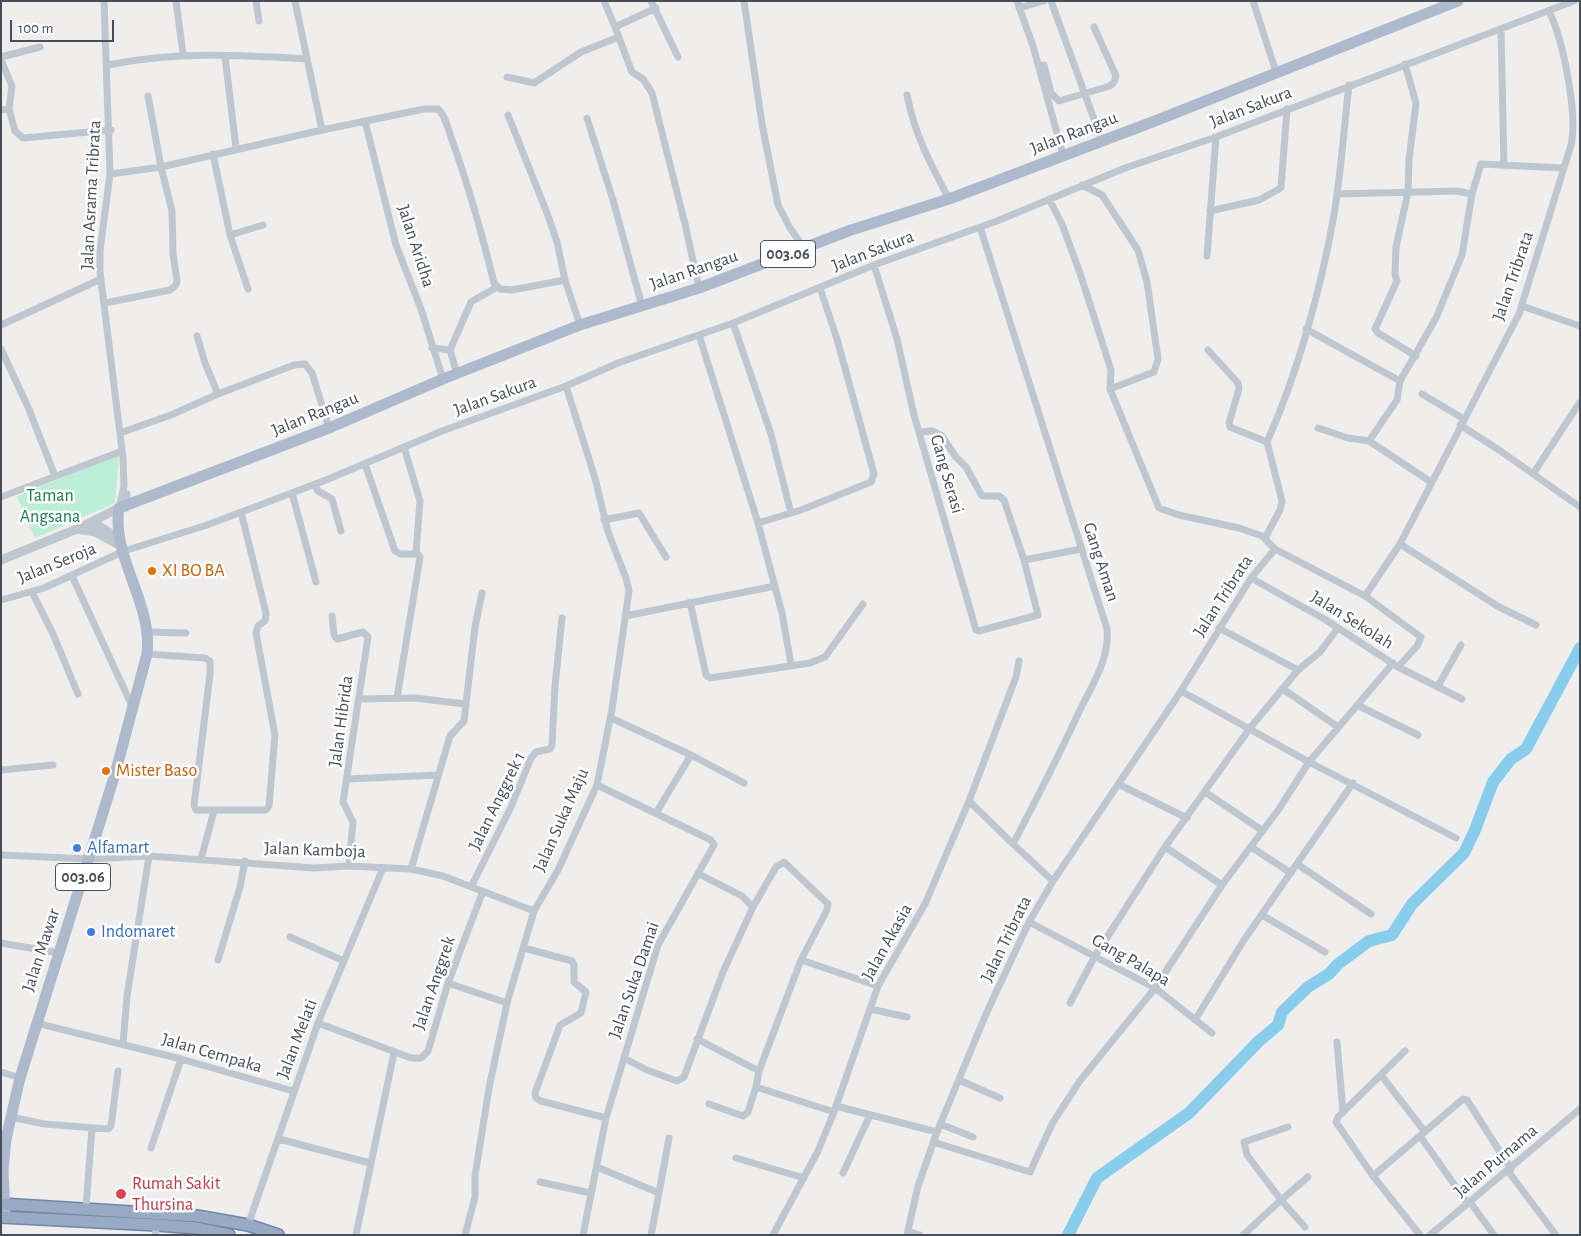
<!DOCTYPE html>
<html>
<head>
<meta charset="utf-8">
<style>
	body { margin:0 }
	#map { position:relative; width:1581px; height:1236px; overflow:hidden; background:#f0eded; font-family:"Alegreya Sans",sans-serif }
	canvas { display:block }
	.frame { position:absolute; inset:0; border:2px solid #464e5a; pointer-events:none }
	.scale { position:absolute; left:10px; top:20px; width:104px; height:22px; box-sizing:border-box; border:2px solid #464e5a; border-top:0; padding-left:6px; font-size:15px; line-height:18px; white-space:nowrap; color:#464e5a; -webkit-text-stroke:4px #fff; paint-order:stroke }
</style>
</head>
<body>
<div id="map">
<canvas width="1581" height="1236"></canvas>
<div class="frame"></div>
<div class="scale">100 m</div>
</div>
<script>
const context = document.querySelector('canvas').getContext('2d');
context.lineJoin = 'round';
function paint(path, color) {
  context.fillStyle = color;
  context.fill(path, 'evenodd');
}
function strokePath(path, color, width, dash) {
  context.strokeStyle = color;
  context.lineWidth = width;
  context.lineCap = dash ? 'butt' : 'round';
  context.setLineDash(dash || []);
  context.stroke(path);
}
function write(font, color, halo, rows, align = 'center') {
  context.font = font + ' "Alegreya Sans",sans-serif';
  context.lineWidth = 5;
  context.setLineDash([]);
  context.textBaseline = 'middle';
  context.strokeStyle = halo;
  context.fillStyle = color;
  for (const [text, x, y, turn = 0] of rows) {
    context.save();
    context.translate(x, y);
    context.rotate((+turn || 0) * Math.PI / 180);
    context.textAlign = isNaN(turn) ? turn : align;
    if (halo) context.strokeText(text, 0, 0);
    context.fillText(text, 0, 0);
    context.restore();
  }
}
paint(new Path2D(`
	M119,455L115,503L35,538L17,496Z`), '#bbeed4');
strokePath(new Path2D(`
	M1068,1235L1097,1178L1189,1113L1259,1041L1278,1025L1282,1012L1308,987L1329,974L1338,964L1369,941L1392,935L1412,904L1464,853L1475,830L1493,782L1511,759L1526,749L1580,648`), '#88cdeb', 12);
const trunk = new Path2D(`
	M1,1204L197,1216L248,1225L278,1235
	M1,1217L157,1225L196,1228L229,1235`);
strokePath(trunk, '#7085a8', 14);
strokePath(new Path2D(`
	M104,1L110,174L100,251V272L123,458L124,486L119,508
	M176,1L183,54
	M256,1L259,21
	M604,1L615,27
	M651,1L678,57
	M744,1L762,124L778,205L790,228L804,248
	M1017,1L1033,46L1063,155
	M1051,1L1102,141
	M1253,1L1276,72
	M656,8L615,27L632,72L643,79L652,93L685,224L699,288
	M1019,8L1044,1
	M1501,30L1504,166
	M225,56L236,148
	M1,57L40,47
	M1,60L12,86L9,109
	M1405,64L1416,103L1409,160L1408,192L1396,247L1395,274L1397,281L1375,329L1378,333L1416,356
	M108,65C174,51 240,55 307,59
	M1044,65L1051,93L1059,101L1110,86L1114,82L1116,76L1094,27
	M507,77L534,83L581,52L619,37
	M907,95C914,133 931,165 949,199
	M1,110L9,109L15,131L23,138L111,130
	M508,115L547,213L557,242L565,280L580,325
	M587,118L613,200L642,306
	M365,121L396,245L421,309L443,379
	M322,130L424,109H438C446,116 448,130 452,140C469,187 482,234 494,283L500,289L512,290L565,280
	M213,154L230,235L263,225
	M110,174L161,167L322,130L295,1
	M1082,185L1102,195L1138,250L1147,282L1158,359L1154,372L1110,389
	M1337,194L1457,191L1472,194L1462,255L1436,318L1400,381L1397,400L1369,441
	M1472,194L1481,164L1563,168
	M1049,199L1062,224L1081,276L1111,370L1110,389L1159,508L1179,515L1239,528L1262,536L1275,549
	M1210,211L1259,200L1281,188L1287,109
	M980,227L1107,629C1110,659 1091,687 1079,712C1058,757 1036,800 1013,844L1053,881
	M230,235L248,289
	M1207,256L1216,137
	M874,265L897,339L914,415L976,630L979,631L1038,615L1024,560L1081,549
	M105,303L170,290L176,285L177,281L173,254L172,211L161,167L148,96
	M1522,306L1580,326
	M733,323L771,434L791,513
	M1,325L101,279
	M1306,329L1400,381
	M699,335L758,523L801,510L871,482L874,474L837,339L820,288
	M432,348L450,350L457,374
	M1,349L28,407L55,476
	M450,350L471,302L497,287
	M1208,350L1238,383L1239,389L1229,423L1230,427L1267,442L1282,501L1280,510L1265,538
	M218,394L294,365L305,364L312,373L329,428
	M1422,394L1464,419
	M1460,425L1499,450L1580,507
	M1318,428L1348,438L1369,441L1431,482
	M919,432L932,431L942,436L955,456L966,467L982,496H999L1004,500L1024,560
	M120,433L171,415L218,394L205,363L197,336
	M1267,442C1298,373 1321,288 1334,215C1341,172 1344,128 1349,85
	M404,447L420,501L416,553
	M365,464L395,551L400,554H418L420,557L397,698
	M1533,474L1580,402
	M315,484L318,491L332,499L341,531
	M292,493L316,582
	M1,497L122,451
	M126,508L127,494
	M604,520L639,513L666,557
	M758,523L782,613L791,664
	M1400,544L1499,607L1536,625
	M72,576L132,706
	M1251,578L1326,620L1398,667L1462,699
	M32,592L53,634L78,694
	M1365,596L1421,637L1417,646L1398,667
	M1,600L44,588L124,551L207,525L326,480L442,431L566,386L618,363L733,323L874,265L997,221L1125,168L1216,137L1574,1
	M690,602L706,675L710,678L810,663L825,657L863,604
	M332,616L334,635L337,639L363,632L368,637L343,802L353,822L349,866
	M625,616L775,586
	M146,632L186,633
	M147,654L205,658L210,661V674L194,805L196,810H266L269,806L275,735L256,633L258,626L265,621L266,613L241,512
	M1298,670L1320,652L1338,628
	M1438,686L1461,645
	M1283,689L1338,727
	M1181,691L1309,762L1456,838
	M360,699L415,698L465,704
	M1357,705L1418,735
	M611,718L691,755L744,783
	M1,770L53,765
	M348,779L438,775
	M1118,784L1187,818
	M1205,792L1263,831
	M969,801L1013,844
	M656,813L691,755
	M1165,847L1222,885
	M1251,847L1291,873
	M1,855L88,859L149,856L314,868L349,866L411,869L443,876L534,911
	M201,859L214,811
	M1297,864L1371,914
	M411,869L450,736L464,721L475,627L482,593
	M472,885L511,807L531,758L536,752L550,749L552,745L555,686L562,618
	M753,907L776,867L784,862L828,904L827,910L801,960L759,1071L756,1087L834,1112
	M1262,915L1325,952
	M1029,922L1155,988L1212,1033
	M290,937L344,961
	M1,943L59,953
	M524,948L572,961L574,965V982L586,992L581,1013L560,1025L535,1093L536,1098L541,1101L606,1118
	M218,960L240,887L245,861
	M801,960L878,986
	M448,983L507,1003
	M1070,1003L1095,956L1165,847L1250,728L1298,670L1219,628
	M870,1009L907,1017
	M1195,1020L1244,940L1353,783
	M36,1023L181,1059L293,1091
	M318,1023L411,1058H421L428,1051L448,983L483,891
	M697,1039L759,1071
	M1337,1042L1343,1112
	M123,1044L127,996L149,856
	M1405,1051L1338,1117L1336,1122L1373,1176L1420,1235
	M624,1058L647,1070L677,1081L684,1077L723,972L753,907L742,896L699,874
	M1,1072L20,1078
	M1381,1075L1425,1132
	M959,1080L1000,1098
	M709,1104L743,1116L748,1112L756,1087
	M836,1106L937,1132
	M11,1117L44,1124L108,1129L111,1126L118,1071
	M940,1124L973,1137
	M1420,1136L1468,1204
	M279,1139L370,1163
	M933,1142L1030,1172L1052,1124L1079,1082L1155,988L1222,885L1279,809L1309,762L1393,663
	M151,1148L181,1059
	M736,1158L804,1178
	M597,1167L659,1193L651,1235
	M1508,1171L1556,1235
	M843,1173L870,1115
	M1373,1176L1463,1099L1467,1100L1511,1169
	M540,1182L591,1193
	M659,1193L669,1138
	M1470,1202L1494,1235
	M86,1207L92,1128
	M248,1225L318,1023L383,868
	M1305,1227L1281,1200L1308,1177
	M908,1231L920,1235
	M155,1235L157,1225
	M356,1235L394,1053
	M465,1235L475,1197V1176L489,1088L507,1003L534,911L558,870L597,785L612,709L629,591L626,578L608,532L595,478L566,386
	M583,1235L606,1118L658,945L714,845L711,840L597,785
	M773,1235L818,1151L834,1112L878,986L925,904L969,801L1016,677L1019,661
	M907,1235L918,1186L937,1132L986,1014L1029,922L1053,881L1181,691L1251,578L1275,549L1365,596L1400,544L1519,314L1571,145C1578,113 1563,40 1549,11
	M1243,1235L1281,1200L1247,1155L1244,1142L1288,1127
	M1430,1235L1580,1109`), '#bec6cf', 7);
strokePath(new Path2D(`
	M93,522L118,538
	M77,529L95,532L123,547
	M1,560L77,529L119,508`), '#bec6cf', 9);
strokePath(new Path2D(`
	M5,1216L3,1170L6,1139L20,1078L115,774L147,654C153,603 111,557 119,508L329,428L443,379L580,325L699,288L851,230L949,199L1155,121L1458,1`), '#adb9cc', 11);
strokePath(trunk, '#99aac4', 11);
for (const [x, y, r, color] of [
	[152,571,5,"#e8710a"],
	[106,771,5,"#e8710a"],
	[77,848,5,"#3f7fe0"],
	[91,932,5,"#3f7fe0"],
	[121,1194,6,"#e0444e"]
]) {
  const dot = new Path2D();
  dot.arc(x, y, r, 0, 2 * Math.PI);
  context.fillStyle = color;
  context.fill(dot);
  strokePath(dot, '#fff', 2);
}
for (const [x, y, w] of [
	[788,254,55],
	[83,877,55]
]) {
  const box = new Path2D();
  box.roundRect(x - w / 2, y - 13.5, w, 27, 4);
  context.fillStyle = '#fff';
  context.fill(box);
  strokePath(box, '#464e5a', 1);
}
write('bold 16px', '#464e5a', null, [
	["003.06",788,254],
	["003.06",83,877]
]);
write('18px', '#464e5a', '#fff', [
	["Jalan Sakura",1251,107,-21],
	["Jalan Rangau",1074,133,-21],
	["Jalan Asrama Tribrata",91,195,-87],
	["Jalan Aridha",416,246,72],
	["Jalan Sakura",873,251,-21],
	["Jalan Rangau",694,270,-19],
	["Jalan Tribrata",1513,276,-71],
	["Jalan Sakura",495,396,-20],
	["Jalan Rangau",315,414,-22],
	["Gang Serasi",947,474,74],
	["Gang Aman",1101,562,72],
	["Jalan Seroja",57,563,-22],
	["Jalan Tribrata",1223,596,-57],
	["Jalan Sekolah",1352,620,32],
	["Jalan Hibrida",341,721,-82],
	["Jalan Anggrek 1",497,801,-64],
	["Jalan Suka Maju",561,820,-66],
	["Jalan Kamboja",315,850,2],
	["Jalan Tribrata",1006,939,-64],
	["Jalan Akasia",887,942,-61],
	["Jalan Mawar",41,950,-72],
	["Gang Palapa",1131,960,30],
	["Jalan Suka Damai",634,980,-71],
	["Jalan Anggrek",434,983,-71],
	["Jalan Melati",297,1039,-69],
	["Jalan Cempaka",212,1053,16],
	["Jalan Purnama",1496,1161,-40]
]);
write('18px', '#177b52', '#fff', [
	["Taman",50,496],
	["Angsana",50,517]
]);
write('18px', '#c56008', '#fff', [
	["XI BO BA",162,571],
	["Mister Baso",116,771]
], 'left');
write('18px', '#366cbe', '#fff', [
	["Alfamart",87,848],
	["Indomaret",101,932]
], 'left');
write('18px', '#be3a42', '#fff', [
	["Rumah Sakit",132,1184],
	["Thursina",132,1205]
], 'left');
</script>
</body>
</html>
